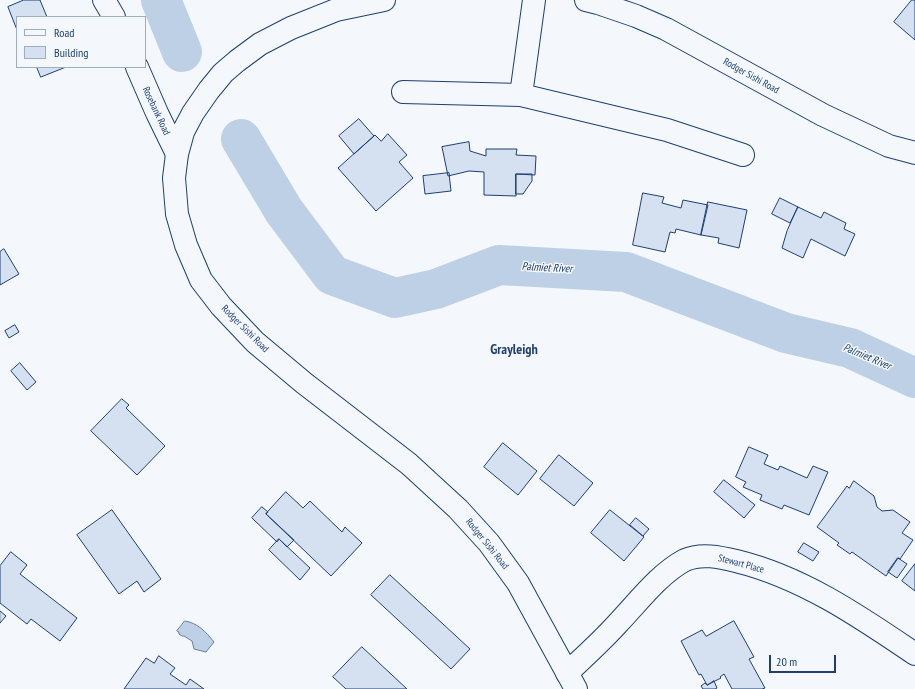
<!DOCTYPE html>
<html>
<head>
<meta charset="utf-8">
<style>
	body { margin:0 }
	#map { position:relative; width:915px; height:689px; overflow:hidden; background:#f4f7fb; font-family:"PT Sans Narrow",sans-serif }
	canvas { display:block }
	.legend { position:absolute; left:16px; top:16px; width:130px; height:52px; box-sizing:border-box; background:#f4f7fb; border:1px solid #9eadc5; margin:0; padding:5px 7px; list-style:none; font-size:12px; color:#1d3f73 }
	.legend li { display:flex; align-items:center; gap:8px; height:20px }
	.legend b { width:20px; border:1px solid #9eadc5 }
	.scale { position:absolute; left:769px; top:655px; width:67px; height:18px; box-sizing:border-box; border:2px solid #1d3f73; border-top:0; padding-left:5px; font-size:12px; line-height:14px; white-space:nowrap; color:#1d3f73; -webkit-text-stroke:3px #f4f7fb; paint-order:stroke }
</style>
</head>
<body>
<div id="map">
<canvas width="915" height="689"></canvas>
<ul class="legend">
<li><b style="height:5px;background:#f4f7fb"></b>Road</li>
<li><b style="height:11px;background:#d5e0f0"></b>Building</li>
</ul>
<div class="scale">20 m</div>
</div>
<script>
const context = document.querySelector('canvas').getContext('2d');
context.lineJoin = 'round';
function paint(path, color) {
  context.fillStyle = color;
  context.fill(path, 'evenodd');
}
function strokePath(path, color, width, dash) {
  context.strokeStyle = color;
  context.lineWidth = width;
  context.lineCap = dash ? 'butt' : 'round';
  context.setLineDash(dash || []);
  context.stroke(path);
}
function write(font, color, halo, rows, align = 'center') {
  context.font = font + ' "PT Sans Narrow",sans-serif';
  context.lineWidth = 3;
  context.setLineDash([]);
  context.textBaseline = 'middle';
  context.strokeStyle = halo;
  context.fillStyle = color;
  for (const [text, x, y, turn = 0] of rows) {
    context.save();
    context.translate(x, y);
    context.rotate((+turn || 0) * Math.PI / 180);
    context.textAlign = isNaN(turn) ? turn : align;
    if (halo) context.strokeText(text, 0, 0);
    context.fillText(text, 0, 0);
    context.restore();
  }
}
const water = new Path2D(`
	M185,621C198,623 206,632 214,642L206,652L194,649L192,641L184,636H182L179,634V632L177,631Z`);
paint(water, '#bed0e5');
strokePath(water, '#687fa3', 1);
strokePath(new Path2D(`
	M161,0L182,52
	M241,139L284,211L332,275L395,298L436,289L499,265L626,272L786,333L850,348L915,378`), '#bed0e5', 40);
const building = new Path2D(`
	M24,0H40L47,17H17V30L8,7Z
	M912,0H915V40L894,22Z
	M37,67H66L41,77Z
	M359,119L374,136L354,154L339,136Z
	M388,134L407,155L399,162L413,178L376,211L338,168L375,135L381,141Z
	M469,142L470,151L486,156V149H517L516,155L536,156L535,175L516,174V196L484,195V172L469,171L448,176L442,147Z
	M449,173L451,191L425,194L423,176Z
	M516,174H532V181L523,194H516Z
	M643,193L664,197L662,203L681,208L683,200L708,205L701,235L676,229L675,233L670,232L665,252L633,245Z
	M780,198L798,207L790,223L772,214Z
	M708,202L747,210L739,248L718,243L719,238L701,235Z
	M798,207L821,218L824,212L846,223L844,229L855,234L845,256L811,239L803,258L782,248L787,231Z
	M4,249L19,274L0,285V252Z
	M15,325L19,332L9,338L5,331Z
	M20,363L36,382L27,390L11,371Z
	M122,399L129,405L126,408L165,446L137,475L91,431Z
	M503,443L537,471L518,495L484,467Z
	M749,447L768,455L764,464L778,470L780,466L807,478L813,466L828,472L809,515L784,505L782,509L760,500L762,495L743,487L746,482L736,477Z
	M559,455L593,483L574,506L540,479Z
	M724,480L755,505L744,518L714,492Z
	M854,481L874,496L877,507L882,511L893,510L910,522L902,533L913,540L900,559L898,558L886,576L852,552L850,554L837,545L839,543L817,527L847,486L849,488Z
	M286,492L303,508L310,501L342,532L345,527L362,543L331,576L266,514Z
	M262,507L268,512L266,514L294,540L287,547L279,539L277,542L252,518Z
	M112,510L161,579L144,592L137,581L119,594L77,535Z
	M610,510L644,537L624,561L591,533Z
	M636,518L649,529L643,536L630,525Z
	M279,539L310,568L300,580L269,550Z
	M804,543L819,552L813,561L798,552Z
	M11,552L27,565L20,574L77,618L60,641L31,619L27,624L0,603V566Z
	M898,558L907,564L897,578L888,572Z
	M915,564V591L902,581Z
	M390,575L470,649L451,669L371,595Z
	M0,611L6,616L0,623Z
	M734,621L754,657L749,659L765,688L762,689H732L724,674L720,677L721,678L707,685L701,674L699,675L681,641L702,630L706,636Z
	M362,647L407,689H346L333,677Z
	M159,656L175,668L170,674L186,685L190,679L204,689H124L146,658L154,663Z
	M714,681L717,688L715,689H703L701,686L705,683L707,685Z`);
paint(building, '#d5e0f0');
strokePath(building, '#1d3f73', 1);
const minor = new Path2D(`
	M104,0L114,17
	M137,67L157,113L177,154
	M403,92L521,95L667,130L743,155
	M521,95L534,0
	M567,673C585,656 603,640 619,622C639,601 659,574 685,560C701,553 720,557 736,561C802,577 859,616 915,654`);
const major = new Path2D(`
	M384,0L336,10L291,28L260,44L237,61L223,73L209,90L193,113L183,132L177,154L174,178L177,214L186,245L201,280L221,306L255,342L304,383L409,464L458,509L489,543L518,583L576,689
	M586,0L598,3L636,16L666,29L823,115L889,146L915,153`);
strokePath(minor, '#1d3f73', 24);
strokePath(major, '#1d3f73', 24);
strokePath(minor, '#f4f7fb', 22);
strokePath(major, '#f4f7fb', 22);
write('10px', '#1d3f73', '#f4f7fb', [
	["Rodger Sishi Road",751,76,29],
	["Rosebank Road",156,111,65],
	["Rodger Sishi Road",245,329,45],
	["Rodger Sishi Road",487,544,51],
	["Stewart Place",741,564,15]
]);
write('italic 11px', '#1d3f73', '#f4f7fb', [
	["Palmiet River",547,268,3],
	["Palmiet River",867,357,23]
]);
write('bold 14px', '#1d3f73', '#f4f7fb', [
	["Grayleigh",514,350]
]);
</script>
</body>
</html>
